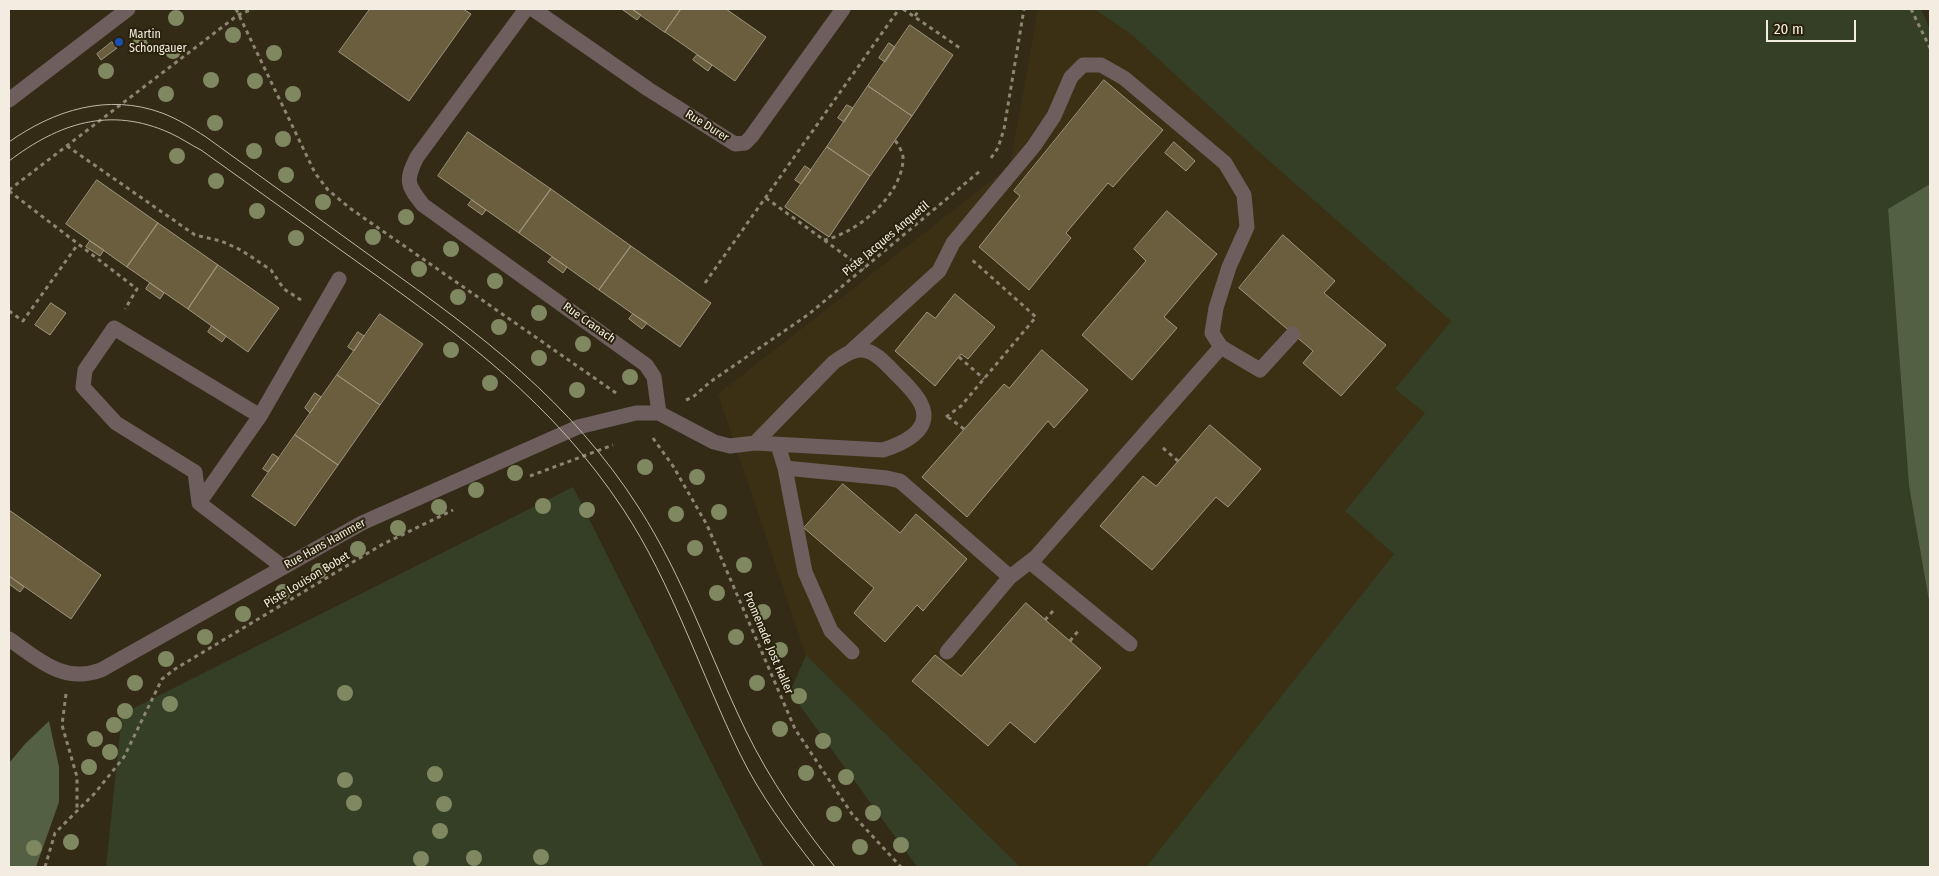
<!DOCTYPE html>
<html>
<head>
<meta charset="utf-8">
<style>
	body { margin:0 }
	#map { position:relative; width:1939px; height:876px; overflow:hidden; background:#342b16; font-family:"Fira Sans Condensed",sans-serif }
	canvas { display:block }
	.frame { position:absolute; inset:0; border:10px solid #f2ede0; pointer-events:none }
	.scale { position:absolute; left:1766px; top:20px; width:90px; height:22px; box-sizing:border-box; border:2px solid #f2ede0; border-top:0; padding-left:6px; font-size:15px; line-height:18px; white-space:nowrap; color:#f2ede0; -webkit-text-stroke:4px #2a220d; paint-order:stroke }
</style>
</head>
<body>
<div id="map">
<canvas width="1939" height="876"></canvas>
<div class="frame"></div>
<div class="scale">20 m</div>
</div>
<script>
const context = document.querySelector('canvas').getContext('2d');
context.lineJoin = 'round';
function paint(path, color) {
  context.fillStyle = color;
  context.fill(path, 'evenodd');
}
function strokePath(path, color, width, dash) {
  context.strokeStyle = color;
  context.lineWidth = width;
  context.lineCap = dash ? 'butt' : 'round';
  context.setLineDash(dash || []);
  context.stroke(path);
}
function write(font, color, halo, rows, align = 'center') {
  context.font = font + ' "Fira Sans Condensed",sans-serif';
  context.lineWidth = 4;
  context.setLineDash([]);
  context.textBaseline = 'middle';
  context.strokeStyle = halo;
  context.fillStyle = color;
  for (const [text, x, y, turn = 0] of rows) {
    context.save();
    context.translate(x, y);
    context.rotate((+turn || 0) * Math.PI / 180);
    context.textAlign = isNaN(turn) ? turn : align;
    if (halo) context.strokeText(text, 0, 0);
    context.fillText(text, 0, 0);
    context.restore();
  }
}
paint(new Path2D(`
	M1038,9H1094L1131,34L1259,152L1451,321L1395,389L1425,413L1345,511L1394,554L1146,867H1020L806,655L718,394L1010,166Z`), '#3b3014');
paint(new Path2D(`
	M1094,9H1921L1930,29V184L1888,210L1909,486L1930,607V867H1146L1394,554L1345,511L1425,413L1395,389L1451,321L1259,152L1131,34Z
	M573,487L764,867H106L122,714Z
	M806,655L1020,867H917L790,692Z`), '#343f25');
paint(new Path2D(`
	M1930,184V607L1909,486L1888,209Z
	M49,721L59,767V802L36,867H9V763L25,744Z`), '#536043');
const building = new Path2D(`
	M370,9H463L471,14L409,101L339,52Z
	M625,9H632L641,15L637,20L623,10Z
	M632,9H681L665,32Z
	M681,9H726L766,37L735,81L665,32Z
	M910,25L953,55L912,116L868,86Z
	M112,42L117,48L101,60L97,54Z
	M889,43L895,47L885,62L879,58Z
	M697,55L712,65L708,71L693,60Z
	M1104,80L1163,130L1113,187L1108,183L1066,233L1071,238L1029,290L979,247L1020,196L1014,191Z
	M868,86L912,116L870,176L827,147Z
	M847,105L853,108L844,122L838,118Z
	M468,132L551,189L519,233L438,176Z
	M1174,142L1195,161L1186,171L1165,153Z
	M827,147L870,176L829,237L785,207Z
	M805,166L811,170L801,184L795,180Z
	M97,180L158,223L127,267L66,224Z
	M551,189L631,246L599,290L519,233Z
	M472,200L486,210L482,215L468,205Z
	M1167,211L1217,254L1164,317L1177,328L1132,380L1082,335L1146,261L1134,249Z
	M158,223L218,265L188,309L127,267Z
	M1283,235L1335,281L1324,293L1386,345L1341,396L1303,363L1313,351L1239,288Z
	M90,241L104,250L100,256L86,247Z
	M631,246L711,303L680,347L599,290Z
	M552,257L567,267L563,273L548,262Z
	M218,265L279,308L248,352L188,309Z
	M150,283L164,293L160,299L146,289Z
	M955,294L995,327L968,359L961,354L935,386L895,351L927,312L935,318Z
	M51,303L66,313L50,335L35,325Z
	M380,314L423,344L380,405L337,375Z
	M633,314L647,323L642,329L629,319Z
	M212,326L226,336L222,342L208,332Z
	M358,332L364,336L354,351L348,347Z
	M1042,350L1088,390L1054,428L1048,421L967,517L922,477L1004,384L1009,388Z
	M337,375L380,405L338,465L295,435Z
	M315,393L321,397L310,413L305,408Z
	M1210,425L1261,469L1228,507L1216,497L1152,570L1100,526L1143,476L1156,486Z
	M295,435L338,465L295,526L252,496Z
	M273,454L279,458L268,472L263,469Z
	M843,484L900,533L916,514L967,559L923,611L917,605L885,642L854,613L874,588L804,528Z
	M9,510L101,575L71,619L9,576Z
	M9,576L24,587L20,592L9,584Z
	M1026,603L1101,668L1035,743L1010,722L988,746L912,681L935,655L961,676Z`);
paint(building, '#6a5e3f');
strokePath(building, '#9f957d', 1);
strokePath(new Path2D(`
	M236,9L315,173L328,190L351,209L616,393
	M903,9L960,48
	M1911,9L1930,48
	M915,16L920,9
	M67,146L195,235L221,241L241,250L271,270L284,289L301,300
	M991,158L998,148L1004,129L1024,9
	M9,190L238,15L253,9
	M9,191L137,289L125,309
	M766,198L864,269
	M824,240C857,233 900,197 903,161C904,154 899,146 895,140
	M705,283L899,9
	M9,311L23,321L78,244
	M959,357L984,379
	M686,400L693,397L710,382L809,314L980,171
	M946,417L961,406L1036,317L970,258
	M948,417L964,429
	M653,438L673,466L707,525L795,729L852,814L901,867
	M1163,448L1178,461
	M530,476L613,445
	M1045,620L1053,611
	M1070,641L1079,630
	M66,694L62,725L77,777V811
	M45,867L55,833L95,793L124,757L162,679L175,669L383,544L453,510`), '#8c8574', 3, [4, 4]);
strokePath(new Path2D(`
	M526,9L417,157C405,181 407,185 423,205L646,365L654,377L659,413L714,442L730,446L755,443L883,450C902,444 934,430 921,404C916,393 905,383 896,374C887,365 876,351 862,350C852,349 842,357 834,362L755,443
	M533,9L648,89L735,144L745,143L751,137L843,9
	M9,100L128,9
	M850,352L939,271L953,243L1034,146L1054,116L1071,77L1083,65H1101L1124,78L1225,163L1244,195L1247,227L1229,267L1216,308L1212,333L1221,347L1260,370L1293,334
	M260,416L339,279
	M778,445L785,468L805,572L831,631L852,652
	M785,468L887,478L900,481L1010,577
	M199,503L260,416L114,328L85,370L83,387L116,423L195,472L199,503L283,567
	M1030,562L1130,644
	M9,639C38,659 63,684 101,670L362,523L578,427L636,413H659
	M947,652L1010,577L1036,557L1221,347`), '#6e5e5d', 15);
strokePath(new Path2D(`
	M9,142C54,110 108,93 162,113C178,119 192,128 206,137C264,179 321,220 379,262C481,335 570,400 639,508C684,578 710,657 746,731C770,780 801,825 835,867
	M9,161C59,123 110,106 170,133C181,138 191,145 201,150C255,189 309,227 363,266C464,338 553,403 623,509C672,583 701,674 740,754C760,795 787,831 815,867`), '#bfb9aa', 1);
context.fillStyle = '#7f8861';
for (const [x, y] of [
	[176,18],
	[233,35],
	[140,45],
	[173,51],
	[274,53],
	[106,71],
	[211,80],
	[255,81],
	[166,94],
	[293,94],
	[215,123],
	[283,139],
	[254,151],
	[177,156],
	[286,175],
	[216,181],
	[323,202],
	[257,211],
	[406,217],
	[373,237],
	[296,238],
	[451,249],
	[419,269],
	[495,281],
	[458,297],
	[539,313],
	[499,327],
	[583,344],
	[451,350],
	[539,358],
	[630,377],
	[490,383],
	[577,390],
	[645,467],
	[515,473],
	[697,477],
	[476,490],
	[543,506],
	[439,507],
	[587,510],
	[719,512],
	[676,514],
	[398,528],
	[695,548],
	[358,549],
	[744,565],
	[319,571],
	[283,592],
	[717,593],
	[763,612],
	[243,614],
	[205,637],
	[736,637],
	[780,650],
	[166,659],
	[135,683],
	[757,683],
	[345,693],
	[799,696],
	[170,704],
	[125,711],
	[114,725],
	[780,729],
	[95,739],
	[823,741],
	[110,752],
	[89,767],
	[806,773],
	[435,774],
	[846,777],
	[345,780],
	[354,803],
	[444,804],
	[873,813],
	[834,814],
	[440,831],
	[71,842],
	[901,845],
	[860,847],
	[34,848],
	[541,857],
	[474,858],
	[421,859]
]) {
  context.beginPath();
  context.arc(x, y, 8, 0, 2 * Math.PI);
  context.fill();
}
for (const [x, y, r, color] of [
	[119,42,5,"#1a4fb4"]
]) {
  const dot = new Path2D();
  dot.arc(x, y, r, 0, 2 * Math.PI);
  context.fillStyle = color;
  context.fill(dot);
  strokePath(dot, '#2a220d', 2);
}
write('12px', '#f2ede0', '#2a220d', [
	["Martin",129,35],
	["Schongauer",129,49]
], 'left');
write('12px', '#f2ede0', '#2a220d', [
	["Rue Durer",707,126,32],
	["Piste Jacques Anquetil",886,239,-40],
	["Rue Cranach",589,323,35],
	["Rue Hans Hammer",325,544,-29],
	["Piste Louison Bobet",307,580,-31],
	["Promenade Jost Haller",768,643,67]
]);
</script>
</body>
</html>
